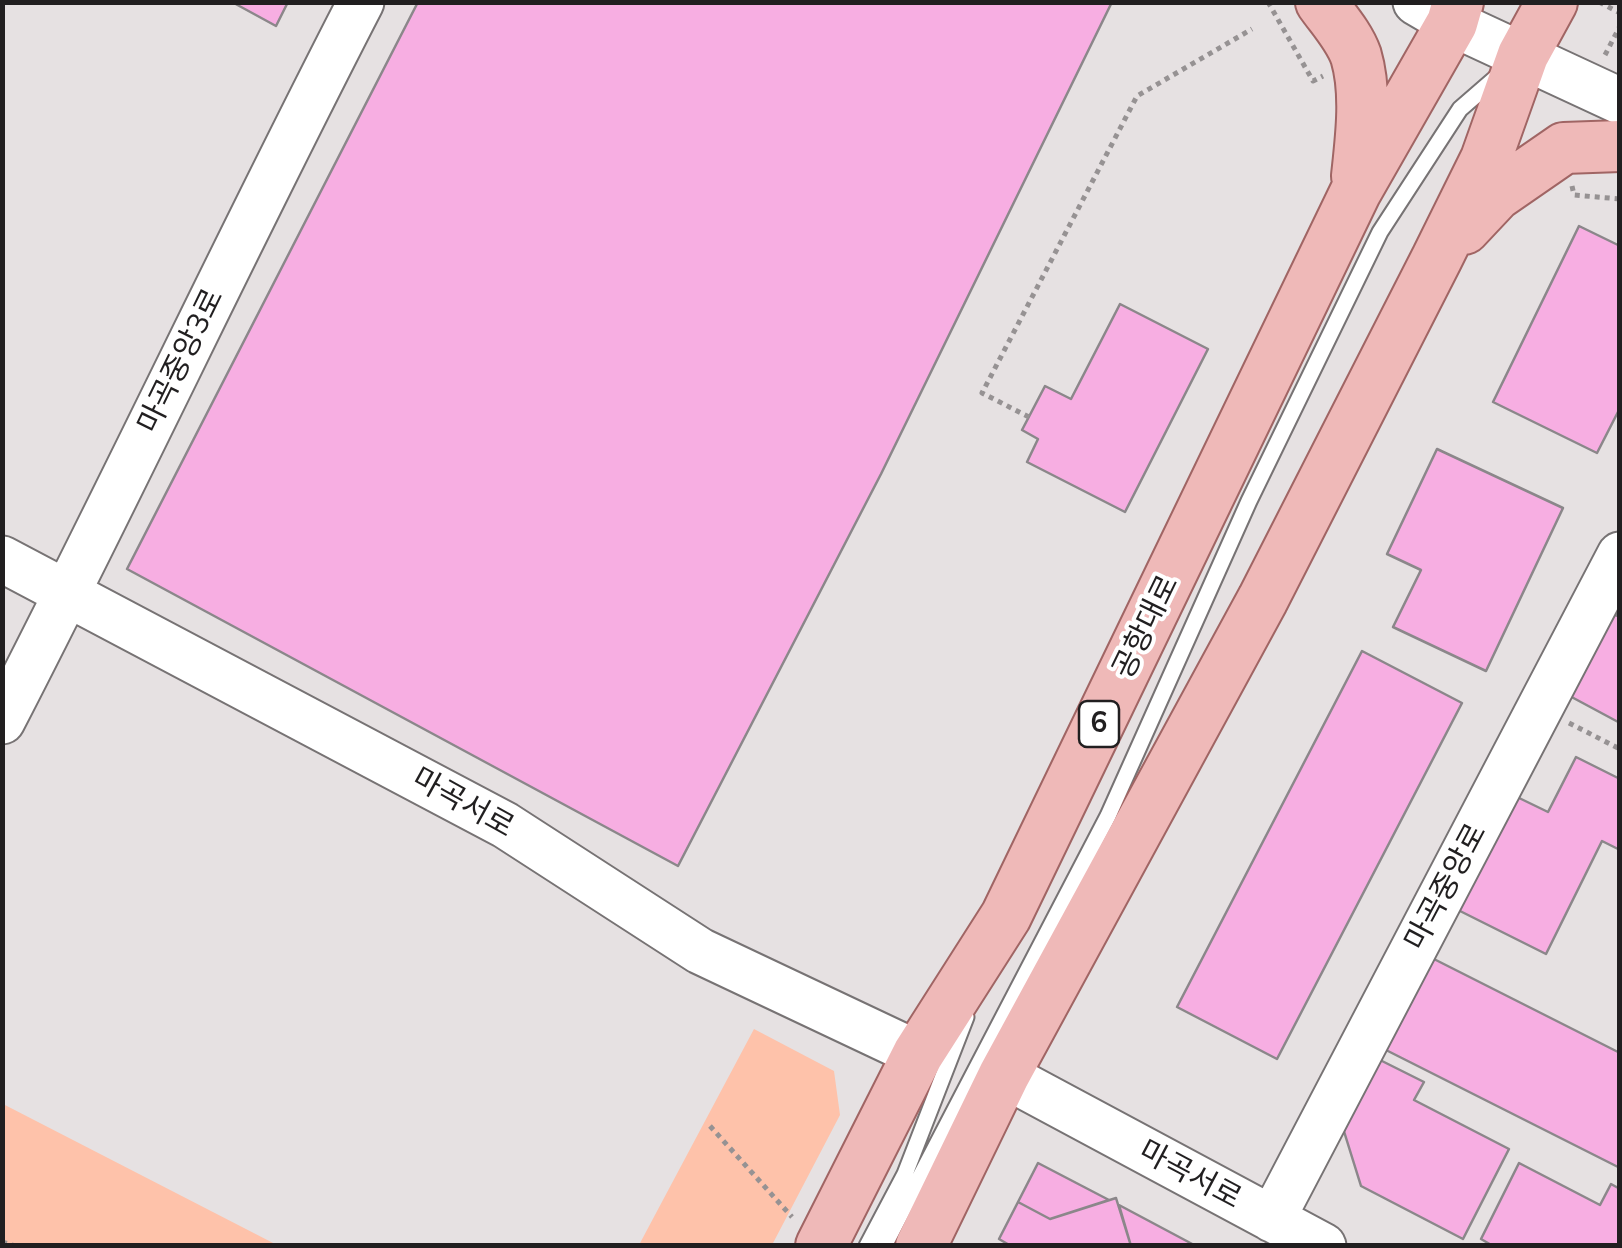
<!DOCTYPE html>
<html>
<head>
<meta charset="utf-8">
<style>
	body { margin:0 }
	#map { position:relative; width:1622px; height:1248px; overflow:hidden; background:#e6e1e2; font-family:Mulish,sans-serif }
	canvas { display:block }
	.frame { position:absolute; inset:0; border:5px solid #211f20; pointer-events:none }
</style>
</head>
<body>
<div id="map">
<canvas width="1622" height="1248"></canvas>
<div class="frame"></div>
</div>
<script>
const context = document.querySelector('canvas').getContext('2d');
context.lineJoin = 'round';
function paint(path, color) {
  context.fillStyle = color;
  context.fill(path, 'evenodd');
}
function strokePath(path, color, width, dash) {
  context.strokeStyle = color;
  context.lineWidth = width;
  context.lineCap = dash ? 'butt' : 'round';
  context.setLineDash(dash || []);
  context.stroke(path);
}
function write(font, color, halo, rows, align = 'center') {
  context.font = font + ' Mulish,"Noto Sans KR",sans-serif';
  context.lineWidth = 8;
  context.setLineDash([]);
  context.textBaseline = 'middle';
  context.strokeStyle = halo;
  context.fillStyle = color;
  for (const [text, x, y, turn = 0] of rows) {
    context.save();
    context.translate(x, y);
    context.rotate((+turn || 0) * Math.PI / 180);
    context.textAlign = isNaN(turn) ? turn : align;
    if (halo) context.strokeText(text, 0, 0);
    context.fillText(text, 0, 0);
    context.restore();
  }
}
paint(new Path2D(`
	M754,1029L834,1071L840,1115L772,1245H639Z
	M3,1104L277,1245H3Z`), '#fec2aa');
const building = new Path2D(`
	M232,2H288L276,26Z
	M418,2H1112L881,474L678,866L127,569Z
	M1579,226L1620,246V408L1597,453L1493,402Z
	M1120,304L1208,349L1125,512L1027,462L1038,439L1022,430L1045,386L1071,399Z
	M1437,449L1563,508L1486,671L1393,627L1421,570L1387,554Z
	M1609,612L1620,617V723L1566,694Z
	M1362,651L1462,703L1277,1059L1177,1007Z
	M1576,757L1620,779V850L1602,841L1546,954L1458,910L1515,796L1548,812Z
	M1424,954L1620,1053V1168L1378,1046Z
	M1376,1058L1424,1082L1414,1100L1509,1149L1463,1239L1361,1186L1342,1125Z
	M1038,1163L1109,1200L1050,1219L1018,1202Z
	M1519,1163L1600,1205L1611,1184L1620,1189V1246H1493L1481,1239Z
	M1116,1198L1131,1246H1011L999,1239L1018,1202L1050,1219Z
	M1119,1205L1196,1246H1131Z`);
paint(building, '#f7aee2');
strokePath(building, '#8b878a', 2.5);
const lane = new Path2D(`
	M867,1246L905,1174L966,1017
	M884,1246L1108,816L1249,501L1380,232L1460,109L1498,76`);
const secondary = new Path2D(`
	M1416,2L1452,23L1620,101
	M2,559L505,825L700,951L918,1054
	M2,721C125,483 238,240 361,2
	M1004,1075L1323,1246
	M1272,1219L1620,555`);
const primary = new Path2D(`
	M1321,2C1333,19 1349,36 1356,56C1367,93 1361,139 1357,176
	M1464,229L1496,195L1564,148L1620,146
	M821,1246L918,1054L1006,916L1356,191L1452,23L1458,2
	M921,1246L1004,1075L1263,599L1437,258L1486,159L1523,55L1552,2`);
strokePath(lane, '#777374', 19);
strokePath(secondary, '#777374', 49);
strokePath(primary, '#a06564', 54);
strokePath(new Path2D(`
	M1268,2L1313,81L1323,76
	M1599,2L1620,13
	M1605,55L1620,26
	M1572,186L1574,195L1620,199
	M1029,417L982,393L1137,96L1252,29
	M1569,723L1620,749
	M710,1126L792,1217
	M2,1242L15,1246`), '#969293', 5, [5, 5]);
strokePath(lane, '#fff', 15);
strokePath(secondary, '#fff', 45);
strokePath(primary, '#efb9b8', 50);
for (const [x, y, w] of [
	[1099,724,40]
]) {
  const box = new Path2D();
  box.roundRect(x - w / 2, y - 23, w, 46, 8);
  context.fillStyle = '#fff';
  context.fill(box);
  strokePath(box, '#211f20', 2.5);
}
write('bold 28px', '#211f20', null, [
	["6",1099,724]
]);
write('30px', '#211f20', '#fff', [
	["마곡중앙3로",181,361,-64],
	["공항대로",1146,627,-64],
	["마곡서로",463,803,29],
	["마곡중앙로",1446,887,-62],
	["마곡서로",1190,1175,28]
]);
</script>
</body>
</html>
